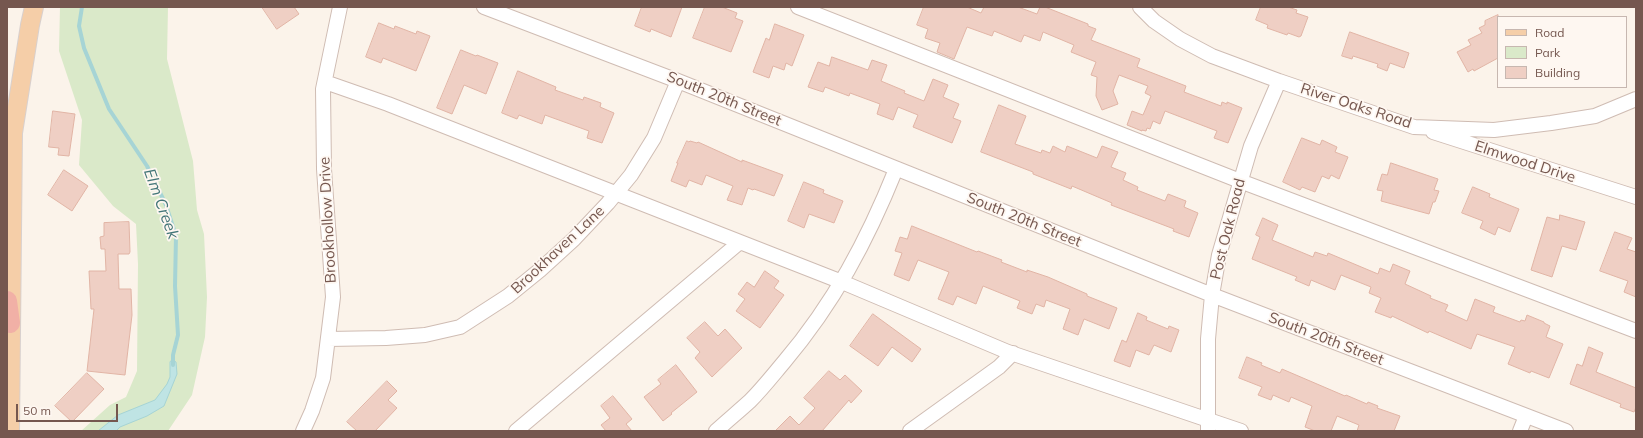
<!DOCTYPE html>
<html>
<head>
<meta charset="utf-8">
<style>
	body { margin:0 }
	#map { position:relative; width:1643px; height:438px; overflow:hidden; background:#fbf3ea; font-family:Mulish,sans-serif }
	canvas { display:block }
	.frame { position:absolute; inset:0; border:8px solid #75574f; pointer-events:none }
	.legend { position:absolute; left:1497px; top:16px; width:130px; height:72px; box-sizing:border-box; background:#fef7f1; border:1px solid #c7b7b0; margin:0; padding:5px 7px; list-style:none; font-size:12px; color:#75574f }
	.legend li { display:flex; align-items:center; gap:8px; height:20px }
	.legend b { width:20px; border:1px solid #c7b7b0 }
	.scale { position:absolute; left:16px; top:404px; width:102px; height:18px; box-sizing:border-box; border:2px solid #75574f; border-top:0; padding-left:5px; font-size:12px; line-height:14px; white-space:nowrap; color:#75574f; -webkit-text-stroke:3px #fef7f1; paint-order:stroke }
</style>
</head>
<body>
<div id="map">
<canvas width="1643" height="438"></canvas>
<div class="frame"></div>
<ul class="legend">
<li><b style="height:5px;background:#f5cea8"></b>Road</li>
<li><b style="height:11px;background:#dae9c9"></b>Park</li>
<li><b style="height:11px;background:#efcfc4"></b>Building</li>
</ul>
<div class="scale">50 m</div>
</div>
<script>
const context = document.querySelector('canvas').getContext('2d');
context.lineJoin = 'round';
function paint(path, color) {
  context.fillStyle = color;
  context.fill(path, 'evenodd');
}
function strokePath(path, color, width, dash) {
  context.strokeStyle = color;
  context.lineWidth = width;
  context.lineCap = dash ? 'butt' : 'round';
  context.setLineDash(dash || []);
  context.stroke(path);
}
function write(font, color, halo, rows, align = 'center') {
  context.font = font + ' Mulish,sans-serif';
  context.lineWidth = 3.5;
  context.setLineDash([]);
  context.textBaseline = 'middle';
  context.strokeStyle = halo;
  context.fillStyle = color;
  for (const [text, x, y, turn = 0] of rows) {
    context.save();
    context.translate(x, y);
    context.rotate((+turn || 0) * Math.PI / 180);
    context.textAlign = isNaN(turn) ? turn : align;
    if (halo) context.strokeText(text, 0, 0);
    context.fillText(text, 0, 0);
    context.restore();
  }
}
paint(new Path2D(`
	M60,7H168L167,59L193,161L197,210L204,234L207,297L205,337L192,395L168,431H81L110,405L126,397L137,371L138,264L136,224L113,206L79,165L82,120L59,51Z`), '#dae9c9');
const water = new Path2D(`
	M173,360L176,362L177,374L164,406L147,416L120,427L116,431H98L118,415L155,400L167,384L170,377V362Z`);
paint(water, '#bfe4e4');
strokePath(water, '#a6d4d5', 1);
strokePath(new Path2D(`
	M82,7L79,26L84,48L109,109L147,166L166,205L176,236L175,286L178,335L173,355V365`), '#a6d4d5', 4);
const building = new Path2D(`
	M262,7H294L299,14L277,29Z
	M642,7H682L671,37L651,29L650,32L635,26Z
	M705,7H722L737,13L735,18L743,21L731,52L693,38Z
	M924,7H967L981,13L984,7H1018L1037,14L1040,7H1045L1088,24V26L1096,29L1091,40L1140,59L1137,67L1186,86L1184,92L1221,106L1222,102L1227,104V102L1242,108L1228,143L1214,138L1217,131L1165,111L1160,124L1153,121L1150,129L1147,128L1146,131L1142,130V131L1127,125L1132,111L1143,115L1151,96L1145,93L1148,86L1119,75L1113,91L1118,104L1102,110L1096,96L1097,77L1091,75L1096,62L1071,52L1074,45L1043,32L1040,41L1024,35L1021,42L994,31L992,36L967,27L954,59L937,52L940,43L925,38L928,29L917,25Z
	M1261,7H1288L1297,10L1296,13L1308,17L1301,36L1299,37L1288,33L1287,35L1267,28L1268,25L1256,20Z
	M1498,15V58L1474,71L1473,69L1468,72L1457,52L1471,45L1468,40L1482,33L1479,28L1485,25V21Z
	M379,23L394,29L395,26L416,34L417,31L430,36L416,71L383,58L381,63L366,57Z
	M775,24L804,35L792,66L786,63L784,70L773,66L769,78L753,72L766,38L769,40Z
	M1350,32L1409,53L1404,68L1390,63L1387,71L1377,67L1378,64L1353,56L1352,59L1342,56Z
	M461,50L476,56L477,55L498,63L486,94L464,85L452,114L437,108Z
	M832,57L868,70L872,60L887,65L881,81L905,91L904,93L924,101L933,79L948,85L943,97L959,104L953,118L961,121L952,143L913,127L918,115L898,107L893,120L877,114L880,104L850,93L849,96L825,87L823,92L808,87L818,62L829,66Z
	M518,71L556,87L555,90L583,100L584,97L601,103L600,107L614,113L602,143L587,138L589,131L545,115L542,124L519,115L517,119L502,113Z
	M999,105L1026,116L1015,144L1041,153L1042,150L1050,153L1053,146L1065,152L1067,146L1097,158L1102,146L1118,152L1111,167L1126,173L1123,180L1138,187L1137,190L1165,201L1168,194L1186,201L1184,207L1198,213L1189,237L1173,231L1174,229L1111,205L1112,203L1072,186L1071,189L1033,174V172L981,152Z
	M53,111L75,114L69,156L58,155L59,148L49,147Z
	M1302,138L1320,145L1322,140L1337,147L1335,152L1348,157L1339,179L1331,175L1329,179L1322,176L1315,192L1302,187L1300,190L1283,182Z
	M687,141L689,142L690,141L697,143L698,142L742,162V160L783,175L774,196L754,189L753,190L748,188L742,205L727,200L733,186L706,175L702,185L689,180L686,187L671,181L678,163H677Z
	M1391,163L1438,179L1434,190L1439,191L1435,202H1433L1429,214L1381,201L1383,191L1377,190L1382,174L1387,175Z
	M64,170L88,186L72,211L48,195Z
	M804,182L824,190L823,193L843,201L834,223L809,214L804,228L788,221Z
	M1473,187L1490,194L1489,197L1519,209L1510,232L1498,227L1495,235L1480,228L1483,221L1462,213Z
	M1560,215L1585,222L1576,250L1562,246L1552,277L1531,270L1547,217L1559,220Z
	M1263,218L1278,225L1272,240L1313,257L1315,252L1327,256L1328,253L1378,274L1380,268L1390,272L1393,264L1410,271L1405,284L1431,296L1430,298L1448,305L1445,311L1467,321L1475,299L1495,307L1493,312L1520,322L1521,320L1525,321L1527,315L1544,322V323L1550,326L1546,337L1563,344L1549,378L1531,371L1530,373L1508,364L1515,347L1477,334L1471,349L1429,331L1428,333L1392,316L1391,318L1375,312L1381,298L1369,293L1371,287L1341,275L1335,290L1311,280L1309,286L1295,280L1297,277L1252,259L1260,237L1256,235Z
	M129,222L130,252L129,254H118L119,289H131L132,315L125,375L87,371L94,309H91L89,271H106L105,249H101L100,237L104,236V223Z
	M912,226L977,252L978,251L1002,260L1001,262L1027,272V270L1048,277L1087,294V296L1117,308L1109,329L1084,319L1078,335L1063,329L1070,309L1046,300L1044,307L1036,304L1032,314L1017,308L1020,301L983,286L976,304L957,296L953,305L938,299L949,272L918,260L909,281L894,275L902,253L895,251L900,237L907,239Z
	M1615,232L1632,238L1627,249L1636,252V297L1624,292L1628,281L1600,271Z
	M765,271L779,281L774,288L784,295L760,328L736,311L745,299L738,294L747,282L754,287Z
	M1138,313L1147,317L1146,320L1168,329L1169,326L1179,330L1171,352L1154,345L1149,355L1136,350L1130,367L1114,361L1122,340L1126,342Z
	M873,314L921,349L912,362L892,347L878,366L850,346Z
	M705,322L718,336L725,329L742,348L712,377L695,358L700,352L687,338Z
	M1589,347L1603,353L1596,372L1636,388V407L1634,412L1620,407L1621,404L1570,384L1577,364L1582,366Z
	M1247,357L1262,363L1261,365L1280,373L1282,369L1345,396L1346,395L1367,404L1368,402L1378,406L1377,408L1400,416L1394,431H1357L1359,425L1337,416L1331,431H1315L1305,427L1312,406L1291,397L1289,402L1273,395L1271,400L1258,395L1262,387L1239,378Z
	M676,365L697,392L671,413L672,414L663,421L644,397L661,384L658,380Z
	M829,371L840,380L845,375L862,391L851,403L849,400L822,431H775L790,416L799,425L815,408L804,398Z
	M87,373L104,389L72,422L55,406Z
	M387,381L397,391L388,400L397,408L375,431H357L347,422Z
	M613,396L632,419L626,424L632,431H606L601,425L610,418L601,406Z`);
paint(building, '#efcfc4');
strokePath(building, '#e1b4a5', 1);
const minor = new Path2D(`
	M484,7L678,81L1212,295L1566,431
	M798,7L1240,181L1636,331
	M1140,7L1154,21L1180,39L1212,56L1279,81L1414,127L1494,130L1551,123L1595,116L1636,99
	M325,82L388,104L842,282L1008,352L1241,431
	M1433,132L1636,197
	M328,339L386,338L425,335L460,327L508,296L540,270L574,239L608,203L631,175L654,138L678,81
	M303,431L312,411L323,378L333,297L324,169L323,89L340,7
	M516,431L740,242
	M716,431C727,421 739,411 750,401C762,389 773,375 784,362C834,303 867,241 896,169
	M910,431L999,367L1013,353
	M1208,431V339L1212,295L1219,255L1251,146L1279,81
	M1520,431L1526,416`);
const major = new Path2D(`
	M10,431L13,133L30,25L34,7`);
const highway = new Path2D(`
	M7,301L10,323`);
strokePath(minor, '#cfbcb3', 16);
strokePath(major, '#d8d0ce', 20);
strokePath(highway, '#d8d0ce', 22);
strokePath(minor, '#fff', 14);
strokePath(major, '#f5cea8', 18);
strokePath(highway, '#f1b0a6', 20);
write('15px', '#75574f', '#fef7f1', [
	["South 20th Street",724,99,22],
	["River Oaks Road",1356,106,18],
	["Elmwood Drive",1525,162,18],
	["Brookhollow Drive",328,220,-93],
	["South 20th Street",1024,220,22],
	["Post Oak Road",1228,229,-76],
	["Brookhaven Lane",558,250,-43],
	["South 20th Street",1326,339,21]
]);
write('italic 16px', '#437678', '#fef7f1', [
	["Elm Creek",161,204,70]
]);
</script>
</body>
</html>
